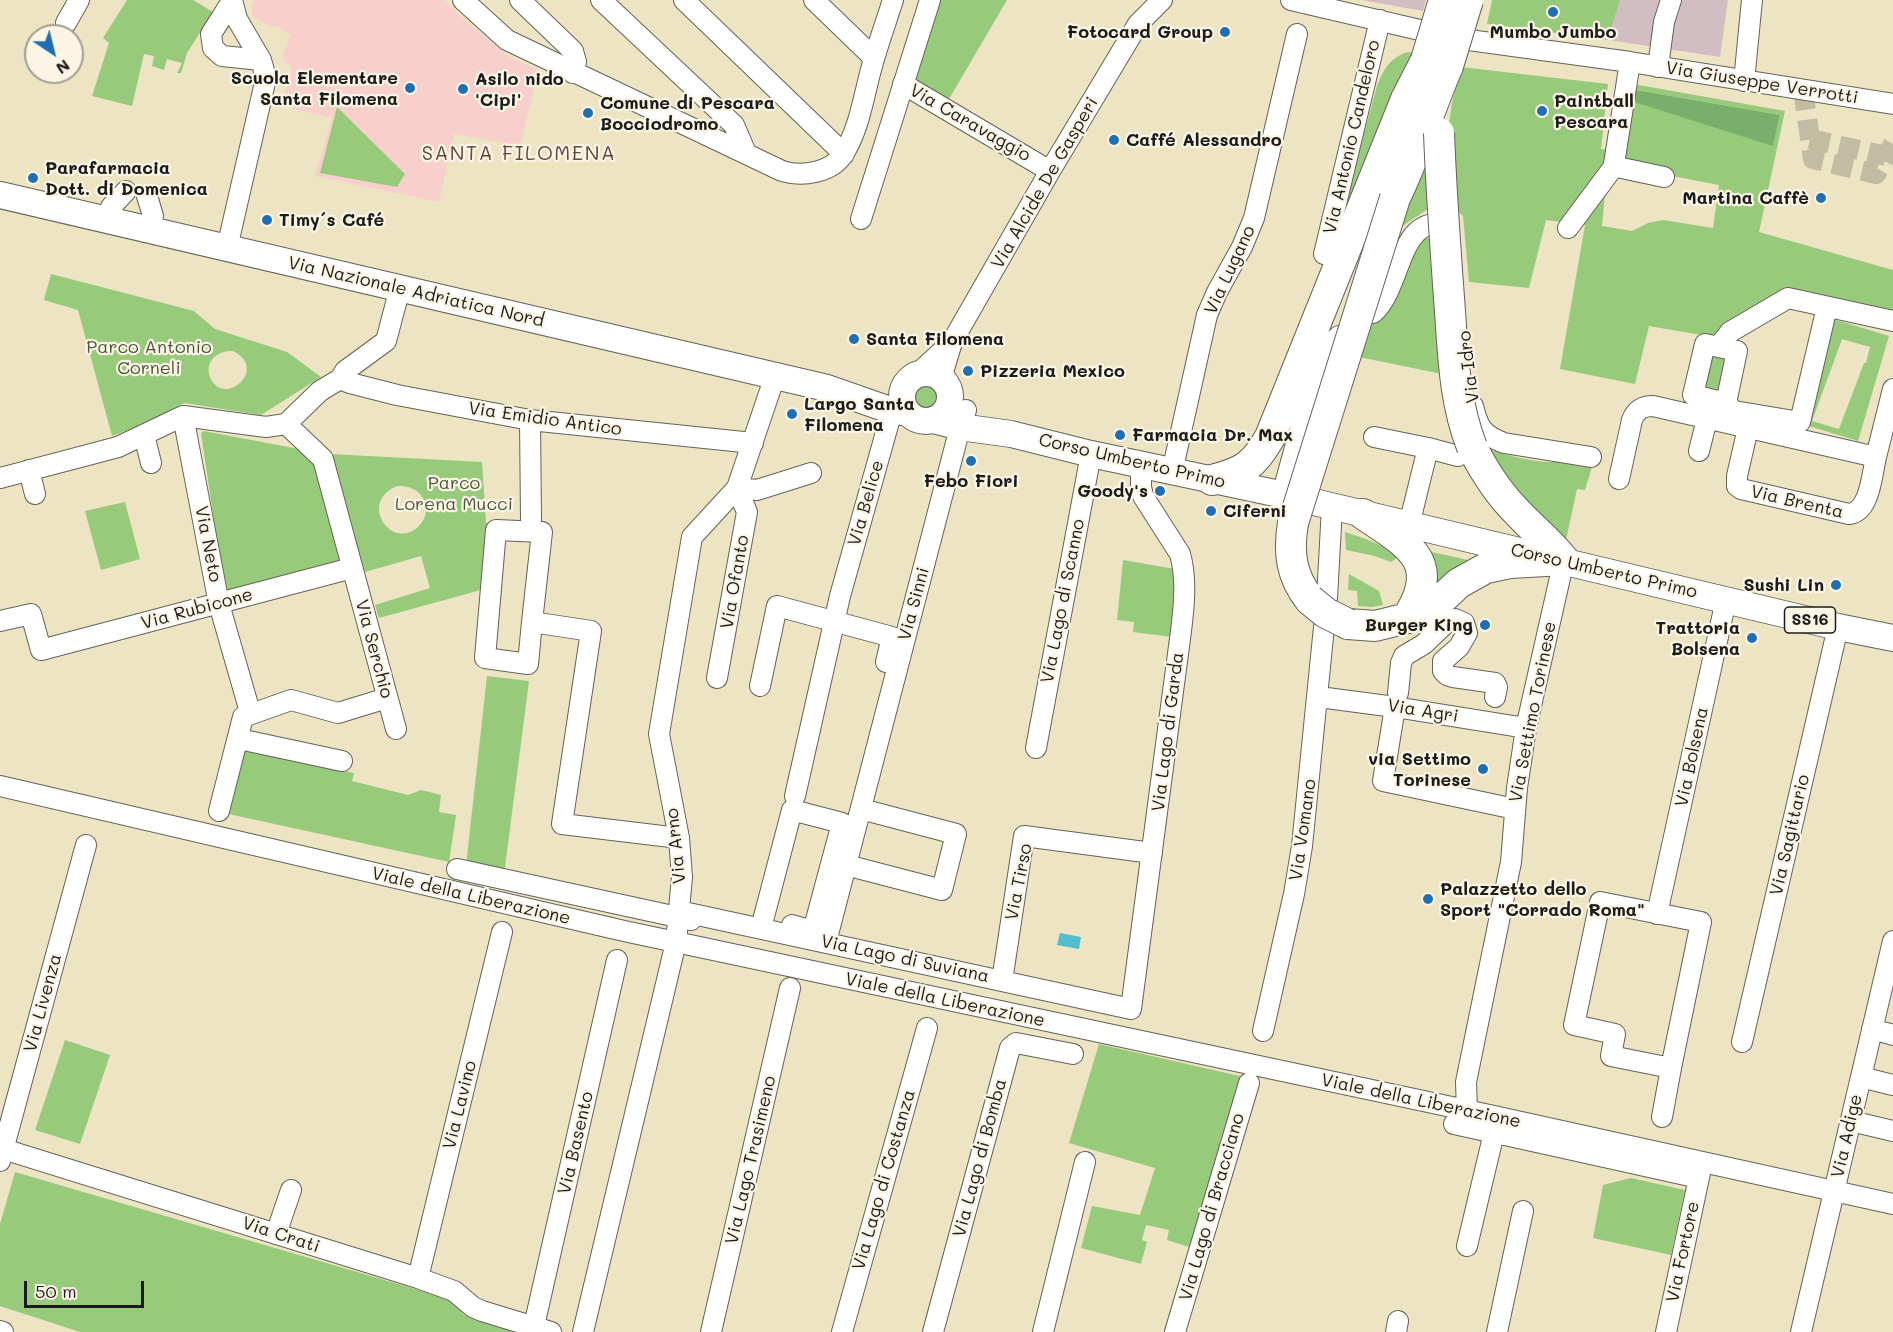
<!DOCTYPE html>
<html>
<head>
<meta charset="utf-8">
<style>
	body { margin:0 }
	#map { position:relative; width:1893px; height:1332px; overflow:hidden; background:#ece4c3; font-family:Mali,sans-serif }
	canvas { display:block }
	.north { position:absolute; left:24px; top:24px; width:60px; height:60px; box-sizing:border-box; background:#fcf5e5; border:2px solid #a29e95; border-radius:50%; rotate:145deg; font-size:16px; font-weight:700; line-height:24px; text-align:center; color:#1c1c1c }
	.north::after { content:''; display:block; margin:auto; width:21px; height:27px; background:#1f6fb2; clip-path:polygon(50% 0,100% 100%,50% 72%,0 100%) }
	.scale { position:absolute; left:24px; top:1281px; width:120px; height:27px; box-sizing:border-box; border:3px solid #1c1c1c; border-top:0; padding-left:8px; font-size:18px; line-height:21px; white-space:nowrap; color:#1c1c1c; -webkit-text-stroke:4px #fcf5e5; paint-order:stroke }
</style>
</head>
<body>
<div id="map">
<canvas width="1893" height="1332"></canvas>
<div class="north">N</div>
<div class="scale">50 m</div>
</div>
<script>
const context = document.querySelector('canvas').getContext('2d');
context.lineJoin = 'round';
function paint(path, color) {
  context.fillStyle = color;
  context.fill(path, 'evenodd');
}
function strokePath(path, color, width, dash) {
  context.strokeStyle = color;
  context.lineWidth = width;
  context.lineCap = dash ? 'butt' : 'round';
  context.setLineDash(dash || []);
  context.stroke(path);
}
function write(font, color, halo, rows, align = 'center') {
  context.font = font + ' Mali,sans-serif';
  context.lineWidth = 4.5;
  context.setLineDash([]);
  context.textBaseline = 'middle';
  context.strokeStyle = halo;
  context.fillStyle = color;
  for (const [text, x, y, turn = 0] of rows) {
    context.save();
    context.translate(x, y);
    context.rotate((+turn || 0) * Math.PI / 180);
    context.textAlign = isNaN(turn) ? turn : align;
    if (halo) context.strokeText(text, 0, 0);
    context.fillText(text, 0, 0);
    context.restore();
  }
}
paint(new Path2D(`
	M255,0H443L469,24L511,58L539,70L520,146L454,134L439,202L315,176L332,118L282,106L292,68L282,58L290,35L276,26L274,28L253,17L251,7Z`), '#f7d0cb');
paint(new Path2D(`
	M1362,0H1426L1423,11Z
	M1620,0H1728L1720,57L1608,40Z`), '#d2bec2');
paint(new Path2D(`
	M127,0H193L213,12L187,53L181,73H177L182,63L167,59L164,70L152,66L154,56L144,54L132,106L92,96L109,43L103,38Z
	M938,0H1007L949,99L912,77Z
	M1492,0H1620L1608,40L1487,24Z
	M1407,52L1416,53L1329,262L1377,86C1384,69 1389,59 1407,52Z
	M1461,67L1608,84L1601,149L1609,150L1602,226L1632,231L1648,223L1663,220L1713,228L1719,185L1621,166L1633,84L1785,111L1759,232L1893,270V310L1882,311L1778,294L1739,315L1713,337L1649,326L1635,384L1560,369L1585,225L1546,220L1529,288L1469,282L1463,216L1451,205L1447,139L1452,102ZM1636,90L1780,115L1773,145L1635,102Z
	M337,107L405,174L397,187L320,173Z
	M1427,157L1431,207L1401,227Z
	M1436,236L1447,375L1359,357L1369,324L1375,320L1406,264L1421,240Z
	M51,274L194,311L215,329L287,352L321,377L261,415L184,403L140,426L112,436L78,310L44,300ZM233,351C270,369 223,409 210,377C204,361 218,350 233,351Z
	M1833,319L1889,336L1858,441L1802,424ZM1842,339L1870,347L1866,363H1864L1839,429L1812,421Z
	M1709,350L1727,353L1718,394L1702,390Z
	M915 397a11 11 0 1 1 22 0a11 11 0 1 1-22 0Z
	M204,431L304,450L317,462L346,563L225,595L201,433Z
	M1489,450C1509,455 1530,462 1551,462C1565,462 1579,459 1594,460L1585,490L1577,489L1566,540L1520,493Z
	M330,454L482,462L486,523L494,522L488,588L379,618L375,605L430,588L421,556L365,572ZM397,486C412,485 426,493 426,510C426,516 423,522 418,527C391,551 358,502 397,486Z
	M125,502L140,559L101,570L85,511Z
	M1345,532C1362,538 1385,544 1398,557L1391,562L1375,556L1346,550Z
	M1427,551L1473,561L1428,594Z
	M1123,560L1175,569L1177,597L1172,637L1133,632L1134,622L1117,620Z
	M1349,574L1379,591L1383,605L1372,607L1358,606L1357,591L1348,590Z
	M487,676L529,681L504,875L466,866Z
	M241,748L354,773L352,781L408,795L421,790L441,795L439,812L456,815L449,862L224,813Z
	M65,1040L110,1055L80,1144L35,1130Z
	M1099,1044L1244,1077L1195,1249L1167,1240L1169,1230L1146,1225L1142,1240L1147,1242L1141,1264L1081,1248L1092,1206L1140,1215L1155,1168L1069,1143Z
	M15,1172L453,1300L464,1315L518,1332H80L0,1306V1224Z
	M1631,1178L1685,1190L1671,1255L1593,1238L1603,1185Z`), '#97cb7b');
paint(new Path2D(`
	M1636,90L1780,115L1773,146L1634,102Z`), '#79af6b');
paint(new Path2D(`
	M1060,933L1081,937L1079,949L1057,945Z`), '#52becd');
strokePath(new Path2D(`
	M1803,90L1813,159L1876,174L1893,144
	M1810,139L1886,156`), '#c2bca2', 20, [20, 10]);
const minor = new Path2D(`
	M463,0L507,40L782,171C802,177 832,173 844,153C860,127 864,94 872,66C878,44 886,22 893,0
	M520,0L573,51L576,62L573,73
	M601,0L734,125L746,153
	M684,0L844,154
	M814,0L874,58
	M1291,0L1424,31
	M232,1L211,34L213,48L222,56L261,60
	M66,23L79,0
	M1469,40L1630,62L1893,104
	M1630,62L1614,164L1617,167L1664,177
	M1658,67L1664,22L1671,0
	M1744,81L1752,0
	M903,84L1050,171
	M147,196L153,216L150,230
	M861,219L930,0
	M108,220L111,207L126,191
	M1568,228L1615,165
	M227,248L266,78L261,60L237,19L232,0
	M1324,254L1380,20
	M1373,313C1400,290 1398,226 1435,224
	M1705,344L1737,351L1726,403L1693,395Z
	M1719,346L1730,332L1788,298L1893,321
	M915,376L952,342
	M340,379L350,383L397,395L530,420L753,443
	M941,379L952,342L1050,171L1138,24L1162,0
	M1726,403L1734,411L1800,422L1827,307
	M1473,406C1478,428 1483,435 1504,443L1591,457
	M183,416L219,604L248,705
	M530,420L531,520
	M286,424L323,459L396,729
	M286,424L320,391L340,379L345,371L386,341L400,288
	M1748,428L1737,476V486L1741,489L1849,514C1870,512 1872,474 1876,457
	M144,435L151,463
	M1374,437L1428,448
	M1699,451L1707,419
	M29,470L35,494
	M1172,472L1207,315L1217,292L1242,247L1254,218L1297,34
	M0,478L118,447L183,416L266,427L286,424
	M1619,479L1632,420C1636,410 1642,406 1653,406L1876,457L1893,389
	M1282,495L1316,371L1327,346L1339,336
	M1409,525L1428,448L1458,456
	M1327,598L1332,507
	M0,621L31,614L41,650L352,568
	M532,622L528,664L485,658L496,530L542,532L532,622L591,631L562,824L679,838
	M717,678L747,512L737,488L757,490L811,473
	M760,686L777,606L892,637L886,662
	M1398,693L1401,663L1404,656L1424,644L1449,620L1455,619L1464,623L1467,633L1459,647L1443,661V671L1447,675L1453,677L1495,683L1497,687L1495,697
	M1319,697L1395,707L1526,728
	M1395,707L1383,781L1515,809
	M239,739L342,761
	M1036,748L1091,454
	M0,786L624,931L1494,1116L1893,1204
	M795,796L840,596L892,411
	M219,811L243,717L291,700L338,713L387,698
	M846,865L942,890L956,834L861,809
	M457,869L691,920
	M1600,902L1701,922L1671,1068L1611,1056L1615,1034L1574,1025Z
	M679,911L1131,1009L1181,631C1184,607 1187,578 1180,554L1143,496L1141,487V465
	M1657,914L1726,600
	M761,928L792,810L842,823L813,931L792,925
	M826,942L957,439L966,410
	M1002,981L1024,836L1152,853
	M1872,1029L1893,1035
	M1263,1031L1294,894L1302,846L1324,627
	M1742,1042L1838,627
	M1861,1077L1893,1085
	M1467,1111L1466,1082L1511,862L1517,788L1526,728L1564,560
	M1662,1117L1671,1068
	M1509,1120L1505,1135L1699,1178
	M1851,1121L1893,1131
	M1454,1124L1504,1135
	M0,1148L418,1278L454,1291L473,1307L482,1311L551,1332
	M0,1161L86,845
	M276,1234L291,1190
	M1467,1246L1494,1133
	M418,1278L502,932
	M534,1326L617,960
	M0,1331L3,1332
	M583,1332L676,942L682,877L679,838L659,734L692,537L737,488L775,376
	M711,1332L790,988
	M842,1332L927,1028
	M933,1332L1010,1048L1016,1043L1073,1054
	M1043,1332L1085,1162
	M1175,1332L1249,1083
	M1396,1332L1398,1321
	M1497,1332L1523,1211
	M1666,1332L1700,1173
	M1801,1332L1893,941`);
const major = new Path2D(`
	M0,195L827,388L890,410L908,413
	M902 397a24 24 0 1 1 48 0a24 24 0 1 1-48 0Z
	M933,420L960,427L1011,434L1091,454L1289,496
	M1314,502L1838,627L1893,638`);
const highway = new Path2D(`
	M1395,198C1416,155 1429,110 1448,66
	M1472,447C1484,471 1499,494 1518,513C1533,529 1550,542 1564,560
	M1212,480C1243,472 1254,466 1270,437L1406,99L1426,60
	M1363,514C1407,544 1444,561 1407,618
	M1293,523C1288,553 1291,576 1310,600
	M1348,624L1375,626L1420,615L1432,608L1459,583L1486,568L1510,563L1564,560`);
strokePath(minor, '#656256', 22);
strokePath(major, '#656256', 28);
strokePath(highway, '#656256', 32);
strokePath(minor, '#fff', 20);
strokePath(major, '#fff', 26);
strokePath(highway, '#fff', 30);
const highwayBridge = new Path2D(`
	M1426,60L1444,0
	M1448,66L1468,0
	M1439,133C1441,188 1445,243 1449,298C1453,348 1453,399 1472,447
	M1293,523L1395,198
	M1310,600L1326,613L1348,624`);
strokePath(highwayBridge, '#656256', 32, []);
strokePath(highwayBridge, '#fff', 30);
for (const [x, y, r, color] of [
	[1553,12,6,"#1f6fb2"],
	[1225,32,6,"#1f6fb2"],
	[410,88,6,"#1f6fb2"],
	[463,89,6,"#1f6fb2"],
	[1542,111,6,"#1f6fb2"],
	[588,113,6,"#1f6fb2"],
	[1114,140,6,"#1f6fb2"],
	[33,178,6,"#1f6fb2"],
	[1821,198,6,"#1f6fb2"],
	[267,220,6,"#1f6fb2"],
	[854,339,6,"#1f6fb2"],
	[968,371,6,"#1f6fb2"],
	[792,414,6,"#1f6fb2"],
	[1120,435,6,"#1f6fb2"],
	[971,461,6,"#1f6fb2"],
	[1160,491,6,"#1f6fb2"],
	[1211,511,6,"#1f6fb2"],
	[1836,585,6,"#1f6fb2"],
	[1485,625,6,"#1f6fb2"],
	[1752,638,6,"#1f6fb2"],
	[1483,769,6,"#1f6fb2"],
	[1428,899,6,"#1f6fb2"]
]) {
  const dot = new Path2D();
  dot.arc(x, y, r, 0, 2 * Math.PI);
  context.fillStyle = color;
  context.fill(dot);
  strokePath(dot, '#fcf5e5', 2);
}
for (const [x, y, w] of [
	[1810,620,51]
]) {
  const box = new Path2D();
  box.roundRect(x - w / 2, y - 13, w, 26, 4.5);
  context.fillStyle = '#fcf5e5';
  context.fill(box);
  strokePath(box, '#1c1c1c', 1.5);
}
write('bold 16px', '#1c1c1c', null, [
	["SS16",1810,620]
]);
write('bold 18px', '#1c1c1c', '#fcf5e5', [
	["Fotocard Group",1213,32,"right"],
	["Mumbo Jumbo",1553,32,"center"],
	["Scuola Elementare",398,78,"right"],
	["Santa Filomena",398,99,"right"],
	["Asilo nido",475,79],
	["'Cipi'",475,100],
	["Paintball",1554,101],
	["Pescara",1554,122],
	["Comune di Pescara",600,103],
	["Bocciodromo",600,124],
	["Caffé Alessandro",1126,140],
	["Parafarmacia",45,168],
	["Dott. di Domenica",45,189],
	["Martina Caffè",1809,198,"right"],
	["Timy´s Café",279,220],
	["Santa Filomena",866,339],
	["Pizzeria Mexico",980,371],
	["Largo Santa",804,404],
	["Filomena",804,425],
	["Farmacia Dr. Max",1132,435],
	["Febo Fiori",971,481,"center"],
	["Goody's",1148,491,"right"],
	["Ciferni",1223,511],
	["Sushi Lin",1824,585,"right"],
	["Burger King",1473,625,"right"],
	["Trattoria",1740,628,"right"],
	["Bolsena",1740,649,"right"],
	["via Settimo",1471,759,"right"],
	["Torinese",1471,780,"right"],
	["Palazzetto dello",1440,889],
	["Sport \"Corrado Roma\"",1440,910]
], 'left');
write('18px', '#1c1c1c', '#fcf5e5', [
	["Via Giuseppe Verrotti",1762,83,9],
	["Via Caravaggio",970,123,30],
	["Via Antonio Candeloro",1352,137,-77],
	["Via Alcide De Gasperi",1045,183,-60],
	["Via Lugano",1230,270,-65],
	["Via Nazionale Adriatica Nord",416,292,13],
	["Via Idro",1469,367,-97],
	["Via Emidio Antico",545,419,8],
	["Corso Umberto Primo",1132,461,13],
	["Via Brenta",1797,502,13],
	["Via Belice",866,503,-74],
	["Via Neto",208,544,79],
	["Corso Umberto Primo",1604,571,13],
	["Via Ofanto",735,582,-80],
	["Via Lago di Scanno",1063,601,-79],
	["Via Sinni",914,604,-75],
	["Via Rubicone",197,609,-15],
	["Via Serchio",374,649,75],
	["Via Agri",1423,711,9],
	["Via Settimo Torinese",1533,712,-79],
	["Via Lago di Garda",1168,732,-83],
	["Via Bolsena",1692,757,-78],
	["Via Vomano",1303,830,-82],
	["Via Sagittario",1790,835,-77],
	["Via Arno",676,846,-96],
	["Via Tirso",1019,882,-79],
	["Viale della Liberazione",471,896,13],
	["Via Lago di Suviana",905,959,12],
	["Viale della Liberazione",945,1000,12],
	["Via Livenza",43,1003,-75],
	["Viale della Liberazione",1421,1101,12],
	["Via Lavino",460,1105,-76],
	["Via Adige",1847,1136,-77],
	["Via Basento",576,1143,-77],
	["Via Lago di Bomba",980,1158,-75],
	["Via Lago Trasimeno",751,1160,-77],
	["Via Lago di Costanza",884,1180,-74],
	["Via Lago di Bracciano",1212,1207,-74],
	["Via Crati",281,1235,18],
	["Via Fortore",1683,1252,-78]
]);
write('18px', '#47593d', '#fcf5e5', [
	["Parco Antonio",149,347],
	["Corneli",149,368],
	["Parco",454,483],
	["Lorena Mucci",454,504]
]);
context.letterSpacing = '1.5px';
write('20px', '#5e4a3a', '#fcf5e5', [
	["SANTA FILOMENA",519,154]
]);
context.letterSpacing = '0px';
</script>
</body>
</html>
